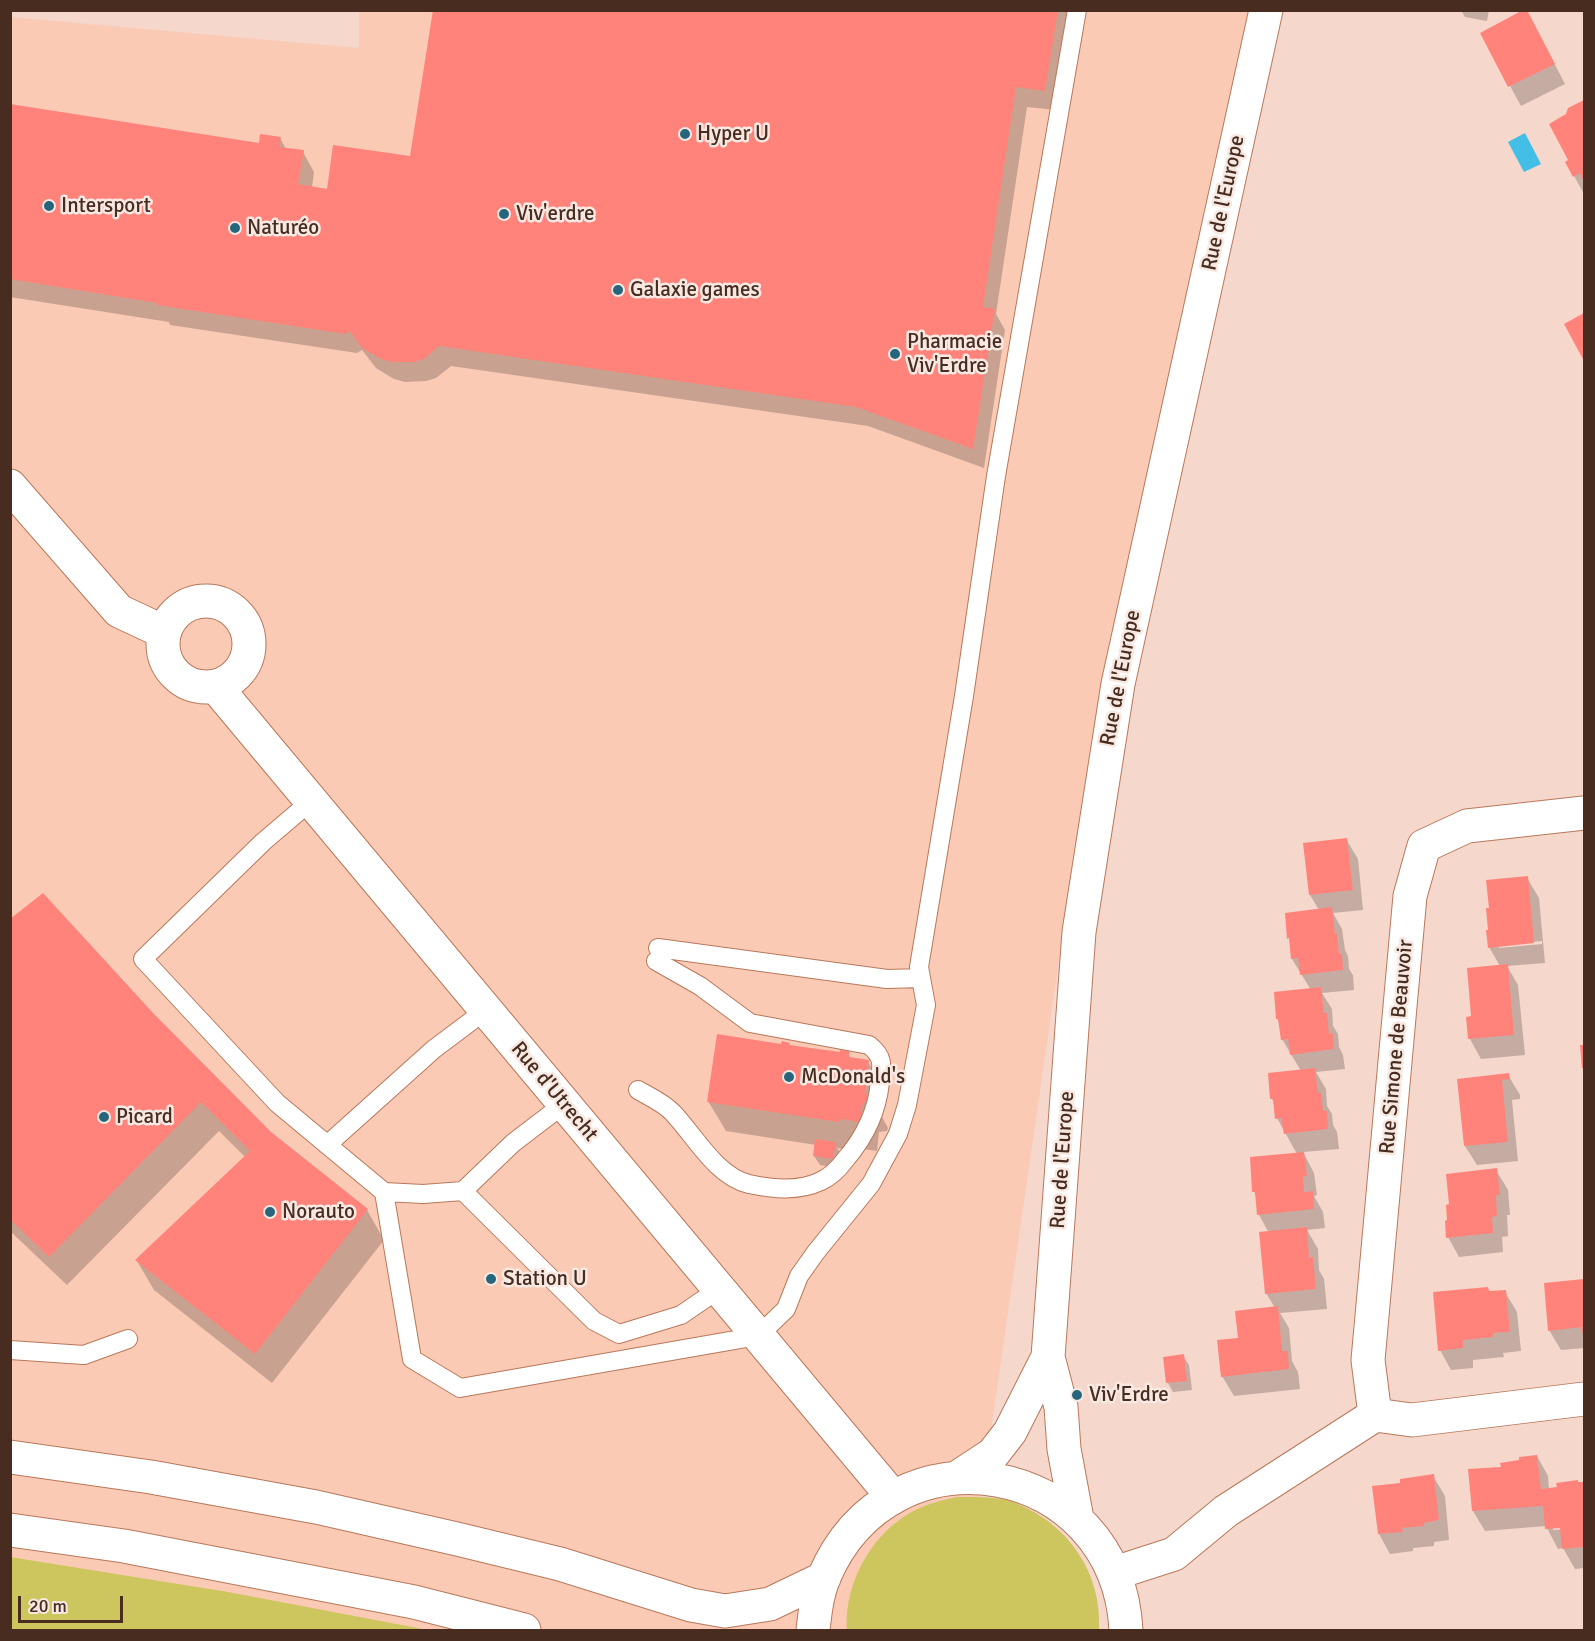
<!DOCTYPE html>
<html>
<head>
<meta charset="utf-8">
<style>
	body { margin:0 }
	#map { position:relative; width:1595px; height:1641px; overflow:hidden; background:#f5d7cb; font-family:Signika,sans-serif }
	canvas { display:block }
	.frame { position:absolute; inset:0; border:12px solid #472c1f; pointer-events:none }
	.scale { position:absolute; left:18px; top:1596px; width:105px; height:27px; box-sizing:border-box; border:3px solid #472c1f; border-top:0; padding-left:8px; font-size:18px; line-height:21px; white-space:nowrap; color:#472c1f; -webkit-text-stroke:4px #f7e8e2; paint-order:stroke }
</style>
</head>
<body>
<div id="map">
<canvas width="1595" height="1641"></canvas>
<div class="frame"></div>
<div class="scale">20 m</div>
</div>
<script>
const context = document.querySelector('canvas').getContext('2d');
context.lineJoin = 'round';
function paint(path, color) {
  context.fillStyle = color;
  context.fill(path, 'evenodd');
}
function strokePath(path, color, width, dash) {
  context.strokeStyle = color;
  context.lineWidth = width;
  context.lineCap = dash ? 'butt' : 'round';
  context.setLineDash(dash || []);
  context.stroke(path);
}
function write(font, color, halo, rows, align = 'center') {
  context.font = font + ' Signika,sans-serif';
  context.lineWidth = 5;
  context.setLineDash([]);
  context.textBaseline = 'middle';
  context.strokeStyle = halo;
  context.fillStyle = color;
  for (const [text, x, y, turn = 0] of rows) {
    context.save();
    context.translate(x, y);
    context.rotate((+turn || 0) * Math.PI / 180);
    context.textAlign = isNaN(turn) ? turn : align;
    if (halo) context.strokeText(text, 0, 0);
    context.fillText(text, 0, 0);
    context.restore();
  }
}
paint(new Path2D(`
	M359,10L1271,11L1064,925L962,1630H11L10,17L359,48Z`), '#facab5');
paint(new Path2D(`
	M957,1497C976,1497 998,1496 1016,1503C1069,1525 1102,1573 1099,1630H847C844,1578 878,1521 930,1504C938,1501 948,1499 957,1497Z
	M10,1557L228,1592L428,1630H11Z`), '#cdc55d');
paint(new Path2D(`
	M1525,133L1541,164L1524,172L1508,142Z`), '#42bee7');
paint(new Path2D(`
	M434,10H1070L1056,110L1027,107L996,314L1005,330L984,468L868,426L451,366L436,378L426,381L405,382L394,379L376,368L362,350L357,353L170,325L169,322L10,297V105L260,145L280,138L286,149L303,152L314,172L312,188L328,190L411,157Z
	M1461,10H1489L1487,21L1465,17Z
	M1537,30L1565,84L1521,106L1482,34Z
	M1584,101V194L1567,163L1570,161L1567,115L1569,110Z
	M1584,315V358L1566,324Z
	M1346,839L1358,859L1363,910L1333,913L1342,929L1345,950L1348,956L1349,969L1353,975L1354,990L1322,993L1332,1009L1333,1026L1338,1034L1339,1047L1343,1055L1345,1069L1316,1072L1326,1089L1327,1106L1332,1114L1333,1125L1337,1132L1339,1149L1303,1152L1314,1173L1317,1195L1314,1196L1323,1212L1325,1228L1307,1230L1318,1249L1319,1270L1324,1279L1327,1309L1280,1313L1289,1328L1292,1361L1298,1372L1300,1389L1234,1396L1222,1376L1240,1340L1275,1308L1266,1293L1269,1233L1259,1215L1257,1198L1254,1191L1297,1154L1277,1118L1275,1105L1272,1099L1301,1071L1282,1039L1280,1024L1277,1018L1311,990L1292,959L1287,914L1319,910L1310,895Z
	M1527,878L1539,898L1545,963L1507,966L1518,985L1525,1055L1481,1059L1470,1039L1468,1018L1473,1017L1500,966L1489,947ZM1542,941V944L1499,948V945Z
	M10,921L153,1015L270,1133L367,1210L384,1240L272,1383L154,1290L137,1261L246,1158L219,1131L67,1285L10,1231Z
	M789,1044L790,1046L841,1054L848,1053L851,1059L868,1062L886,1091L882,1117L888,1128L887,1131L879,1132L877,1151L856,1148V1151L837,1148L840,1153L838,1168L820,1165L814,1156L816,1145L726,1131L708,1101L783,1045Z
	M1508,1075L1520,1095V1099L1512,1100L1518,1161L1477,1165L1465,1146L1459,1080Z
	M1496,1170L1508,1190L1510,1215H1507L1508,1236L1502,1237L1503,1252L1459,1257L1448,1237L1449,1221Z
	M1584,1281V1348L1561,1350L1549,1330L1546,1285Z
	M1505,1292L1517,1312L1521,1351L1503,1353L1504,1357L1473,1360V1368L1451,1370L1440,1350L1490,1293Z
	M1183,1356L1189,1365L1192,1390L1173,1392L1168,1383Z
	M1537,1456L1548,1476L1549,1490L1558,1488L1557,1484L1584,1483V1568L1575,1569L1563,1548L1558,1549L1546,1526L1485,1531L1473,1511L1469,1471L1502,1468ZM1553,1527L1568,1529L1553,1530Z
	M1433,1476L1445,1496L1449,1540L1434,1542V1546L1413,1548V1551L1390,1554L1379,1534L1402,1484Z`), '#0003');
paint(new Path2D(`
	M433,10H1058L1045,91L1016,87L983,307L995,309L973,449L856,407L439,346L424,359L414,362H392L381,359L362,348L350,331L346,334L157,305V303L10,279V104L259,143L260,134L281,137L279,147L304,150L298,184L327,189L333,145L410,156Z
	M1523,10H1527L1555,64L1508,87L1480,33Z
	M1584,100V182L1580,173L1573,177L1565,162L1568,160L1549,124L1566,114L1568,108Z
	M1584,313V361L1564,324Z
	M1347,838L1353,890L1309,895L1303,843Z
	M1528,876L1534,943L1488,948L1486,930H1488L1486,908H1489L1486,880Z
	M43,893L154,1014L271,1132L368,1209L255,1354L135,1260L250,1151L201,1102L49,1257L10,1219V919Z
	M1332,907L1335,934H1337L1339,954H1342L1343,970L1300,975L1298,958L1291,959L1289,938L1287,939L1285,913Z
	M1508,964L1514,1035L1468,1039L1466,1017L1471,1016L1467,968Z
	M1321,987L1324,1013H1327L1329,1034L1333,1033L1334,1049L1290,1055L1288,1039L1281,1040L1278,1019H1276L1274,992Z
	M717,1034L781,1044L782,1041L790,1043L789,1045L840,1052V1050L849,1051V1057L869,1060L865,1094L870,1095L869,1103L863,1102L860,1122L840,1119L839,1122L707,1102Z
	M1580,1045H1584V1068H1582Z
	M1315,1068L1318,1093H1321L1323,1111H1327L1328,1129L1284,1134L1281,1118L1275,1119L1273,1099H1270L1268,1073Z
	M1509,1073L1510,1079L1502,1080L1508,1142L1464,1146L1457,1079Z
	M815,1139L836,1142L833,1159L813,1156Z
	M1304,1152L1307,1176H1303L1304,1192L1313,1191L1314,1209L1257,1215L1255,1192H1252L1250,1157Z
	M1497,1168L1500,1195H1496L1497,1216L1492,1217L1493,1233L1446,1238L1445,1221L1447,1220L1446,1205L1449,1204L1446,1174Z
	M1307,1227L1309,1258L1313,1257L1316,1289L1265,1294L1259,1232Z
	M1584,1279V1332L1582,1333V1327L1548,1331L1544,1283Z
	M1488,1287L1489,1291L1506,1290L1510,1332L1493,1333V1337L1463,1340V1348L1438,1351L1433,1292Z
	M1278,1306L1282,1351H1288L1289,1369L1221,1377L1217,1340L1238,1338L1235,1311Z
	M1184,1354L1187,1381L1166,1383L1163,1357Z
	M1537,1455L1541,1489L1557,1487L1556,1483L1578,1480V1482H1584V1547L1562,1549L1560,1528L1545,1529L1543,1506L1472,1511L1468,1469L1501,1467L1500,1463L1519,1460V1457Z
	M1434,1474L1439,1520L1424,1523V1526L1402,1528L1403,1532L1378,1534L1372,1486L1400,1483V1479Z`), '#ff837b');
const lane = new Path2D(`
	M311,801L263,842L143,959L277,1103L384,1192L423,1194L463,1191
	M658,948L887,979L921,978
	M638,1090C650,1097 664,1103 673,1113C695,1136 716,1176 749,1184C773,1189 798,1192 821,1181C830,1177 839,1168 845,1160C865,1137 877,1113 880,1082C882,1065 884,1057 869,1045L750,1023L700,986L656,961
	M564,1104L513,1143L463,1191L594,1321L619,1334L681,1315L719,1289
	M327,1145L434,1049L486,1010
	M384,1192L412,1359L460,1388L758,1336L786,1309L799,1276L816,1252L871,1184L898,1134L907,1105L926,1005L919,967L964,696L996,476L1077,10
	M10,1350L84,1355L128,1339`);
const street = new Path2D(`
	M10,486L119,611L164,632
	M163 644a43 43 0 1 1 86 0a43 43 0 1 1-86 0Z
	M216,687L893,1497
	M1375,1415L1368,1360L1410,896L1424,846L1467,826L1584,813
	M1115,1573L1174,1554L1226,1511L1375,1415L1412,1420L1584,1399`);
const secondary = new Path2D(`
	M10,1457L151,1477L316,1507L457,1539L560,1564L691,1605L725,1611L770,1604L824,1578
	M958,1477L993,1454L1010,1432L1048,1357
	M1077,1519L1064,1449L1061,1407L1048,1357L1079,932L1118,684L1266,10
	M10,1530L124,1546L414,1602L524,1630
	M813,1630C815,1612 817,1594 824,1577C891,1419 1117,1459 1126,1630`);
strokePath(lane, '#b9785b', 20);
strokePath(street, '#b9785b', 35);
strokePath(secondary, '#b9785b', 35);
strokePath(lane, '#fff', 18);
strokePath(street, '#fff', 33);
strokePath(secondary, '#fff', 33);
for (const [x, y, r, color] of [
	[685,134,6,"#26657b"],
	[49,206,6,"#26657b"],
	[504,214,6,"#26657b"],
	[235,228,6,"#26657b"],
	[618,290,6,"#26657b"],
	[895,354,6,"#26657b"],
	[789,1077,6,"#26657b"],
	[104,1117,6,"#26657b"],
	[270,1212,6,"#26657b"],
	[491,1279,6,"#26657b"],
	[1077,1395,6,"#26657b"]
]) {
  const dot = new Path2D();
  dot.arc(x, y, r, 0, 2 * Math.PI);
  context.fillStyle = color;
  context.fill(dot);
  strokePath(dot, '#f7e8e2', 2);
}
write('21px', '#472c1f', '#f7e8e2', [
	["Hyper U",697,134],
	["Intersport",61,206],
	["Viv'erdre",516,214],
	["Naturéo",247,228],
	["Galaxie games",630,290],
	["Pharmacie",907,342],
	["Viv'Erdre",907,366],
	["McDonald's",801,1077],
	["Picard",116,1117],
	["Norauto",282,1212],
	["Station U",503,1279],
	["Viv'Erdre",1089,1395]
], 'left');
write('21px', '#472c1f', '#f7e8e2', [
	["Rue de l'Europe",1224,203,-78],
	["Rue de l'Europe",1121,678,-79],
	["Rue Simone de Beauvoir",1397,1047,-85],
	["Rue d'Utrecht",554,1092,50],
	["Rue de l'Europe",1063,1160,-86]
]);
</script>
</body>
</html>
